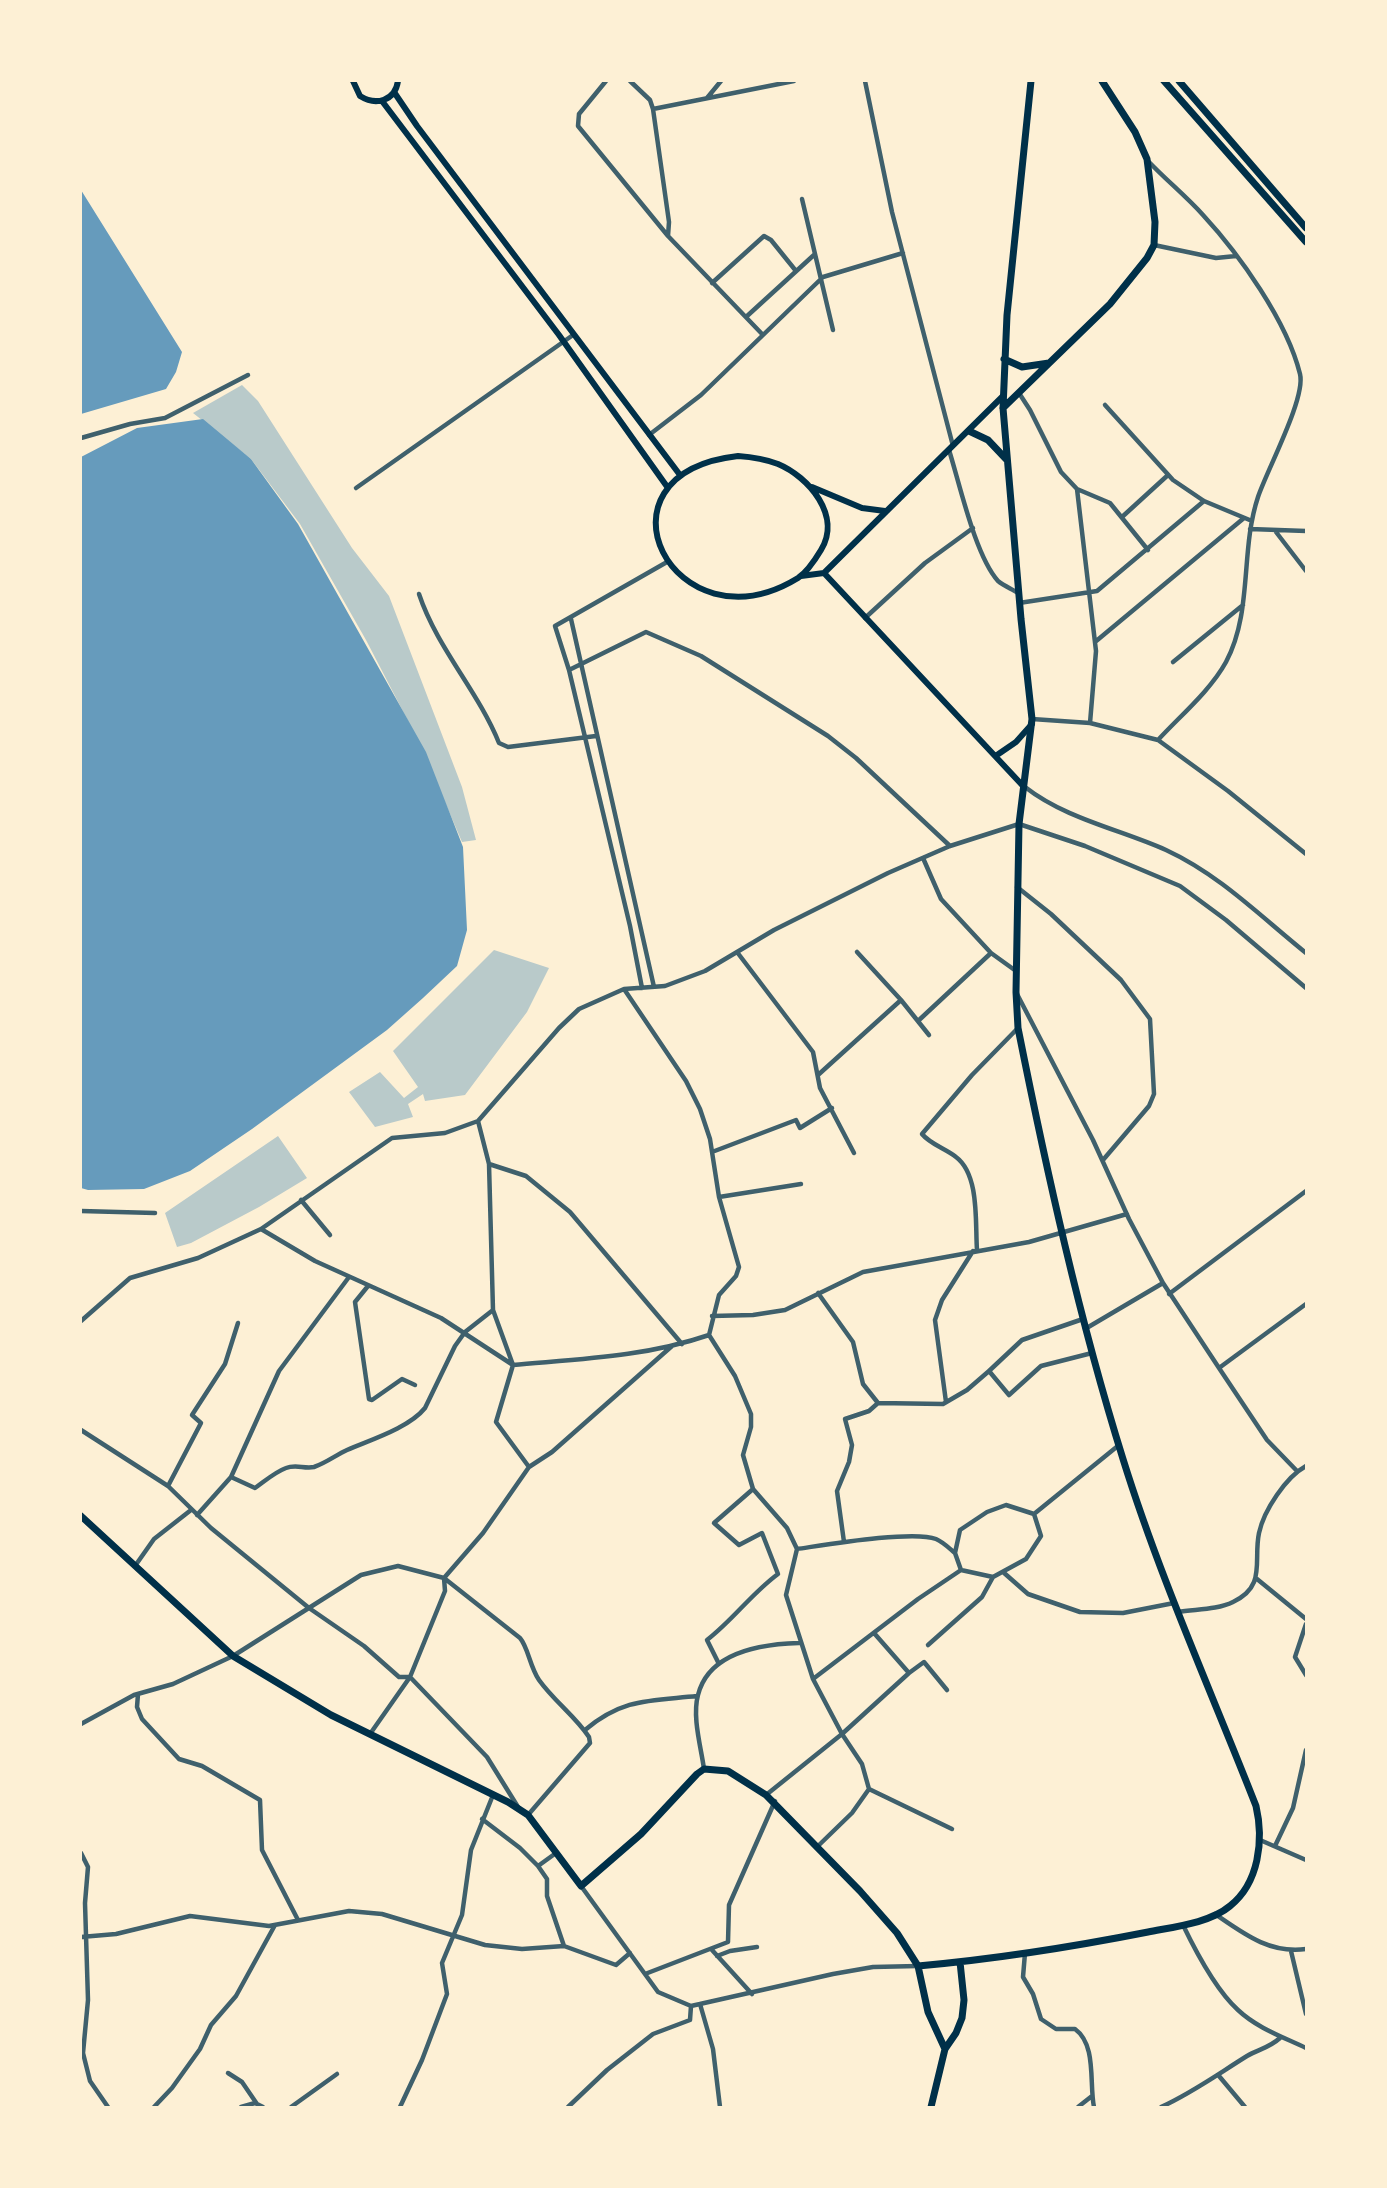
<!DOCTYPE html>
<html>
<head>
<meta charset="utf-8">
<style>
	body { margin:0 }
	#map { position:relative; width:1387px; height:2188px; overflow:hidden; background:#fdf0d5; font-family:"Noto Sans",sans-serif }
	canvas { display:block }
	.frame { position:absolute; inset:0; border:82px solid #fdf0d5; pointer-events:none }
</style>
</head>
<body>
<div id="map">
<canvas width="1387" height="2188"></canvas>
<div class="frame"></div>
</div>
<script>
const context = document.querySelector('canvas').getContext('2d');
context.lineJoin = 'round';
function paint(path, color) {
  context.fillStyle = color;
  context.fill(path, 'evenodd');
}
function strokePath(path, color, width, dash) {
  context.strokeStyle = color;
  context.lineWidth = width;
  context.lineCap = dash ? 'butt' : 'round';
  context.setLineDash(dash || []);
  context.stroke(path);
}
paint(new Path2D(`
	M242,385L258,401L352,548L389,596L462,787L476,840L462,842L421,746L366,640L300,524L251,459L193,413Z
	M494,950L549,968L527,1012L465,1095L425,1101L423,1094L408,1104L413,1117L375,1127L349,1092L380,1072L404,1098L418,1087L393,1051Z
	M278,1136L307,1178L259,1207L191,1243L177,1247L165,1213Z`), '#b9caca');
paint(new Path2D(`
	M81,190L182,352L176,372L166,389L81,414Z
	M203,419L251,459L298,524L426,752L463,847L467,930L457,966L423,998L387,1030L252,1129L190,1171L144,1189L88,1190L81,1188V457L137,428Z`), '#669bbc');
strokePath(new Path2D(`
	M606,81L579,114L578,126L668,236L763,335
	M630,81L650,100L653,109L669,222L668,236
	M865,81L892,212L953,446
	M707,98L721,81
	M653,109L794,81
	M1148,161C1166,180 1186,196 1203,215C1239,254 1287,321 1300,374C1306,398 1267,470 1258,497C1240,551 1253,611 1226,662C1210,691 1180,716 1158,740
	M802,199L833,330
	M1154,245L1216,258L1236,256
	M712,283L764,236L771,240L796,271
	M746,317L815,254
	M1019,393L1030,410L1061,472L1077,489L1110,503L1148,550
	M1105,405L1173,480L1204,501L1252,521
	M649,435L701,395L823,277L903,253
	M81,438L130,424L165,418L248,375
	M949,450C960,485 975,555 998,581C1004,586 1012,589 1018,593
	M356,488L573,335
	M1077,489L1096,651L1090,723
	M1122,517L1168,475
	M1250,529L1306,531
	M1276,532L1306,571
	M419,594C437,648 478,691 499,743L508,747L596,736
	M1019,603L1097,591L1204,501
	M865,618L925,563L973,528
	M571,619L654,987
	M1095,642L1244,518
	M1173,662L1243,605
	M569,670L646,632L701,656L828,736L856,758L950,846
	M1032,719L1090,723L1158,740L1228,791L1306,854
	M1025,787C1066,819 1119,829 1166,850C1220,875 1260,916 1306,953
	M923,858L941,899L991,953L1016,971
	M1017,887L1051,914L1121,980L1150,1019L1154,1094L1149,1106L1103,1160
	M737,952L813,1052L820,1088L854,1153
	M857,952L901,1000
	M642,988L630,926L569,670L555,626L667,562
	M624,989L686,1081L700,1109L710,1139L719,1197L739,1267L736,1276L719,1295L709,1335L735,1376L751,1414V1427L743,1455L753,1489L787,1528L797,1549L786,1595L813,1679L842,1734L766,1795
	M1017,994L1093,1140L1129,1219L1163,1283L1219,1368L1306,1304
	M918,1021L991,953
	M818,1075L901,1000L929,1035
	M478,1121L489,1164L493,1310L513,1365C579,1359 645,1357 709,1335
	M712,1152L796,1120L800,1128L832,1108
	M489,1164L526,1176L570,1212L682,1344
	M719,1197L801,1184
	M301,1200L330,1235
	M81,1211L155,1213
	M261,1229L315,1261L441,1318L513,1365L496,1422L529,1467
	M977,1250C975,1224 980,1175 956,1157C946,1149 930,1144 922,1134L972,1075L1018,1028
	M368,1286L355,1302L369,1399L372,1400L402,1379L415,1385
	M818,1293L853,1342L863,1384L878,1403L943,1404L967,1390L989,1371
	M1169,1294L1306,1191
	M712,1316L753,1315L785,1310L863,1272L1029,1242L1127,1214
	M1083,1319L1022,1340L989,1371L1009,1395L1041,1366L1092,1353
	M81,1321L130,1278L198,1258L261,1229L392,1138L445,1133L478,1121L559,1028L579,1009L624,989L665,986L705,971L774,930L888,873L950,846L1019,824L1085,846L1180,886L1226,920L1306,988
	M1085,1329L1163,1283
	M1219,1368L1267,1440L1297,1471
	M946,1402L935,1320L942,1300L973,1251
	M81,1430L168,1486L211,1528L309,1608L364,1646L399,1677H410
	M231,1477L255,1488C265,1481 275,1472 286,1468C296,1464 304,1469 314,1467C326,1463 336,1455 347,1450C370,1440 409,1428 425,1408L455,1346L465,1332L493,1310
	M168,1486L201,1423L192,1415L225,1364L238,1323
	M1034,1514L1119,1445
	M197,1515L231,1477L279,1371L349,1277
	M844,1542L837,1491L849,1462L852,1445L845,1419L869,1411L878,1403
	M797,1549C825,1545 913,1530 936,1539C943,1542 949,1548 955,1553
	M135,1566L154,1539L191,1510
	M961,1570L955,1553L960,1530L987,1512L1006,1505L1034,1514
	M1003,1572L1028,1594L1080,1612L1123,1613L1174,1603
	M1257,1579L1306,1619
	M1178,1612C1195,1609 1217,1610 1233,1602C1267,1586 1253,1561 1259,1533C1264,1510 1286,1477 1306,1466
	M1306,1624L1295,1657L1306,1675
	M874,1633L909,1673L924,1662L947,1690
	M928,1645L982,1597L993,1577
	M719,1664L707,1640C733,1620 752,1593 778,1574L762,1533L739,1545L714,1523L753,1489
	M813,1679L918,1599L961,1570L993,1577L1026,1559L1041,1536L1034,1514
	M138,1694L137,1707L142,1719L179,1759L202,1766L260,1800L262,1850L298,1920
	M81,1724L134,1695L173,1684L233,1656L361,1575L398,1566L444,1578L520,1638C528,1647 530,1667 539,1680C554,1701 575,1716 589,1737L590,1743L528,1815
	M585,1730C623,1698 650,1701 697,1696
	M370,1734L410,1677
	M704,1769C701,1747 692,1717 698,1695C709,1651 762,1644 799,1643
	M869,1789L952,1829
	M518,1807L487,1757L410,1677L445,1591L444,1578L483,1533L529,1467L552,1452L672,1346
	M482,1819L520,1848L538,1866L547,1879V1896L564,1946
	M1260,1840L1306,1860
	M818,1846L852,1813L869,1789L862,1764L842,1734L909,1673
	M1275,1846L1293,1808L1306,1750
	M81,1853L88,1867L85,1903L88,2000L83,2053L90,2081L108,2107
	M538,1866L556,1853
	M581,1886L658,1992L691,2006L833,1974L873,1967L918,1966
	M1215,1914C1244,1934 1270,1954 1306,1949
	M1183,1925C1196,1952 1216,1990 1238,2010C1257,2028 1283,2037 1306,2048
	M81,1937L116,1934L190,1916L269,1926L349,1911L382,1914L485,1945L522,1949L564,1946L616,1965L630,1953
	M712,1950L752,1994
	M1291,1951L1306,2014
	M1025,1953L1023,1977L1033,1994L1041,2019L1056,2029H1075C1097,2045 1089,2084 1094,2107
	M717,1956L730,1951L757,1947
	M645,1974L728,1942L729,1905L775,1801
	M700,2004L713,2049L720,2107
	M228,2073L242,2082L257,2104
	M1219,2076L1245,2107
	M154,2107L172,2088L200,2049L211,2025L236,1996L275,1925
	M241,2107L255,2103L263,2107
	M291,2107L337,2074
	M400,2107L422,2060L447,1994L442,1963L462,1915L471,1850L493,1795
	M568,2107L607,2070L653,2034L690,2020L691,2006
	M1078,2107L1092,2096
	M1161,2107C1192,2093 1218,2074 1247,2056C1259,2049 1269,2048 1280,2038`), '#3f606c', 4.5);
strokePath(new Path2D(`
	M353,81L360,96C376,106 395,101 398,81
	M394,92L417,126L680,475
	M382,101L559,335L668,488
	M738,456C752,457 765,459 778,464C809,477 842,516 821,550C815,560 807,572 798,578C674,654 582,474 738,456Z
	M812,487L862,508L885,511
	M824,573L1024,787
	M801,576L824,573L1003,396
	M997,755L1016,742L1032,724`), '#003049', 6);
strokePath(new Path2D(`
	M1164,81L1306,242
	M1179,81L1306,228
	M1004,359L1022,367L1049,363
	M1003,408L1110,304L1147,258L1154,245L1155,222L1147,159L1135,132L1102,81
	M969,431L988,440L1006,459
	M81,1516L233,1656L331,1715L508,1802L528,1815L581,1886L641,1834L697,1774L704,1769L728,1771L766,1795L860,1891L897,1933L918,1966L928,2012L945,2049
	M918,1966C996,1959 1072,1947 1148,1932C1173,1927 1210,1923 1230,1906C1259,1883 1264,1840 1256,1806C1211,1691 1160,1578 1123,1459C1079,1318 1047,1173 1018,1028L1016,992L1019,824L1032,719L1021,619L1003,408L1007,315L1031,81
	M931,2107L945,2049L956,2033L962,2018L964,2000L960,1962`), '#003049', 7);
</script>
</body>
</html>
